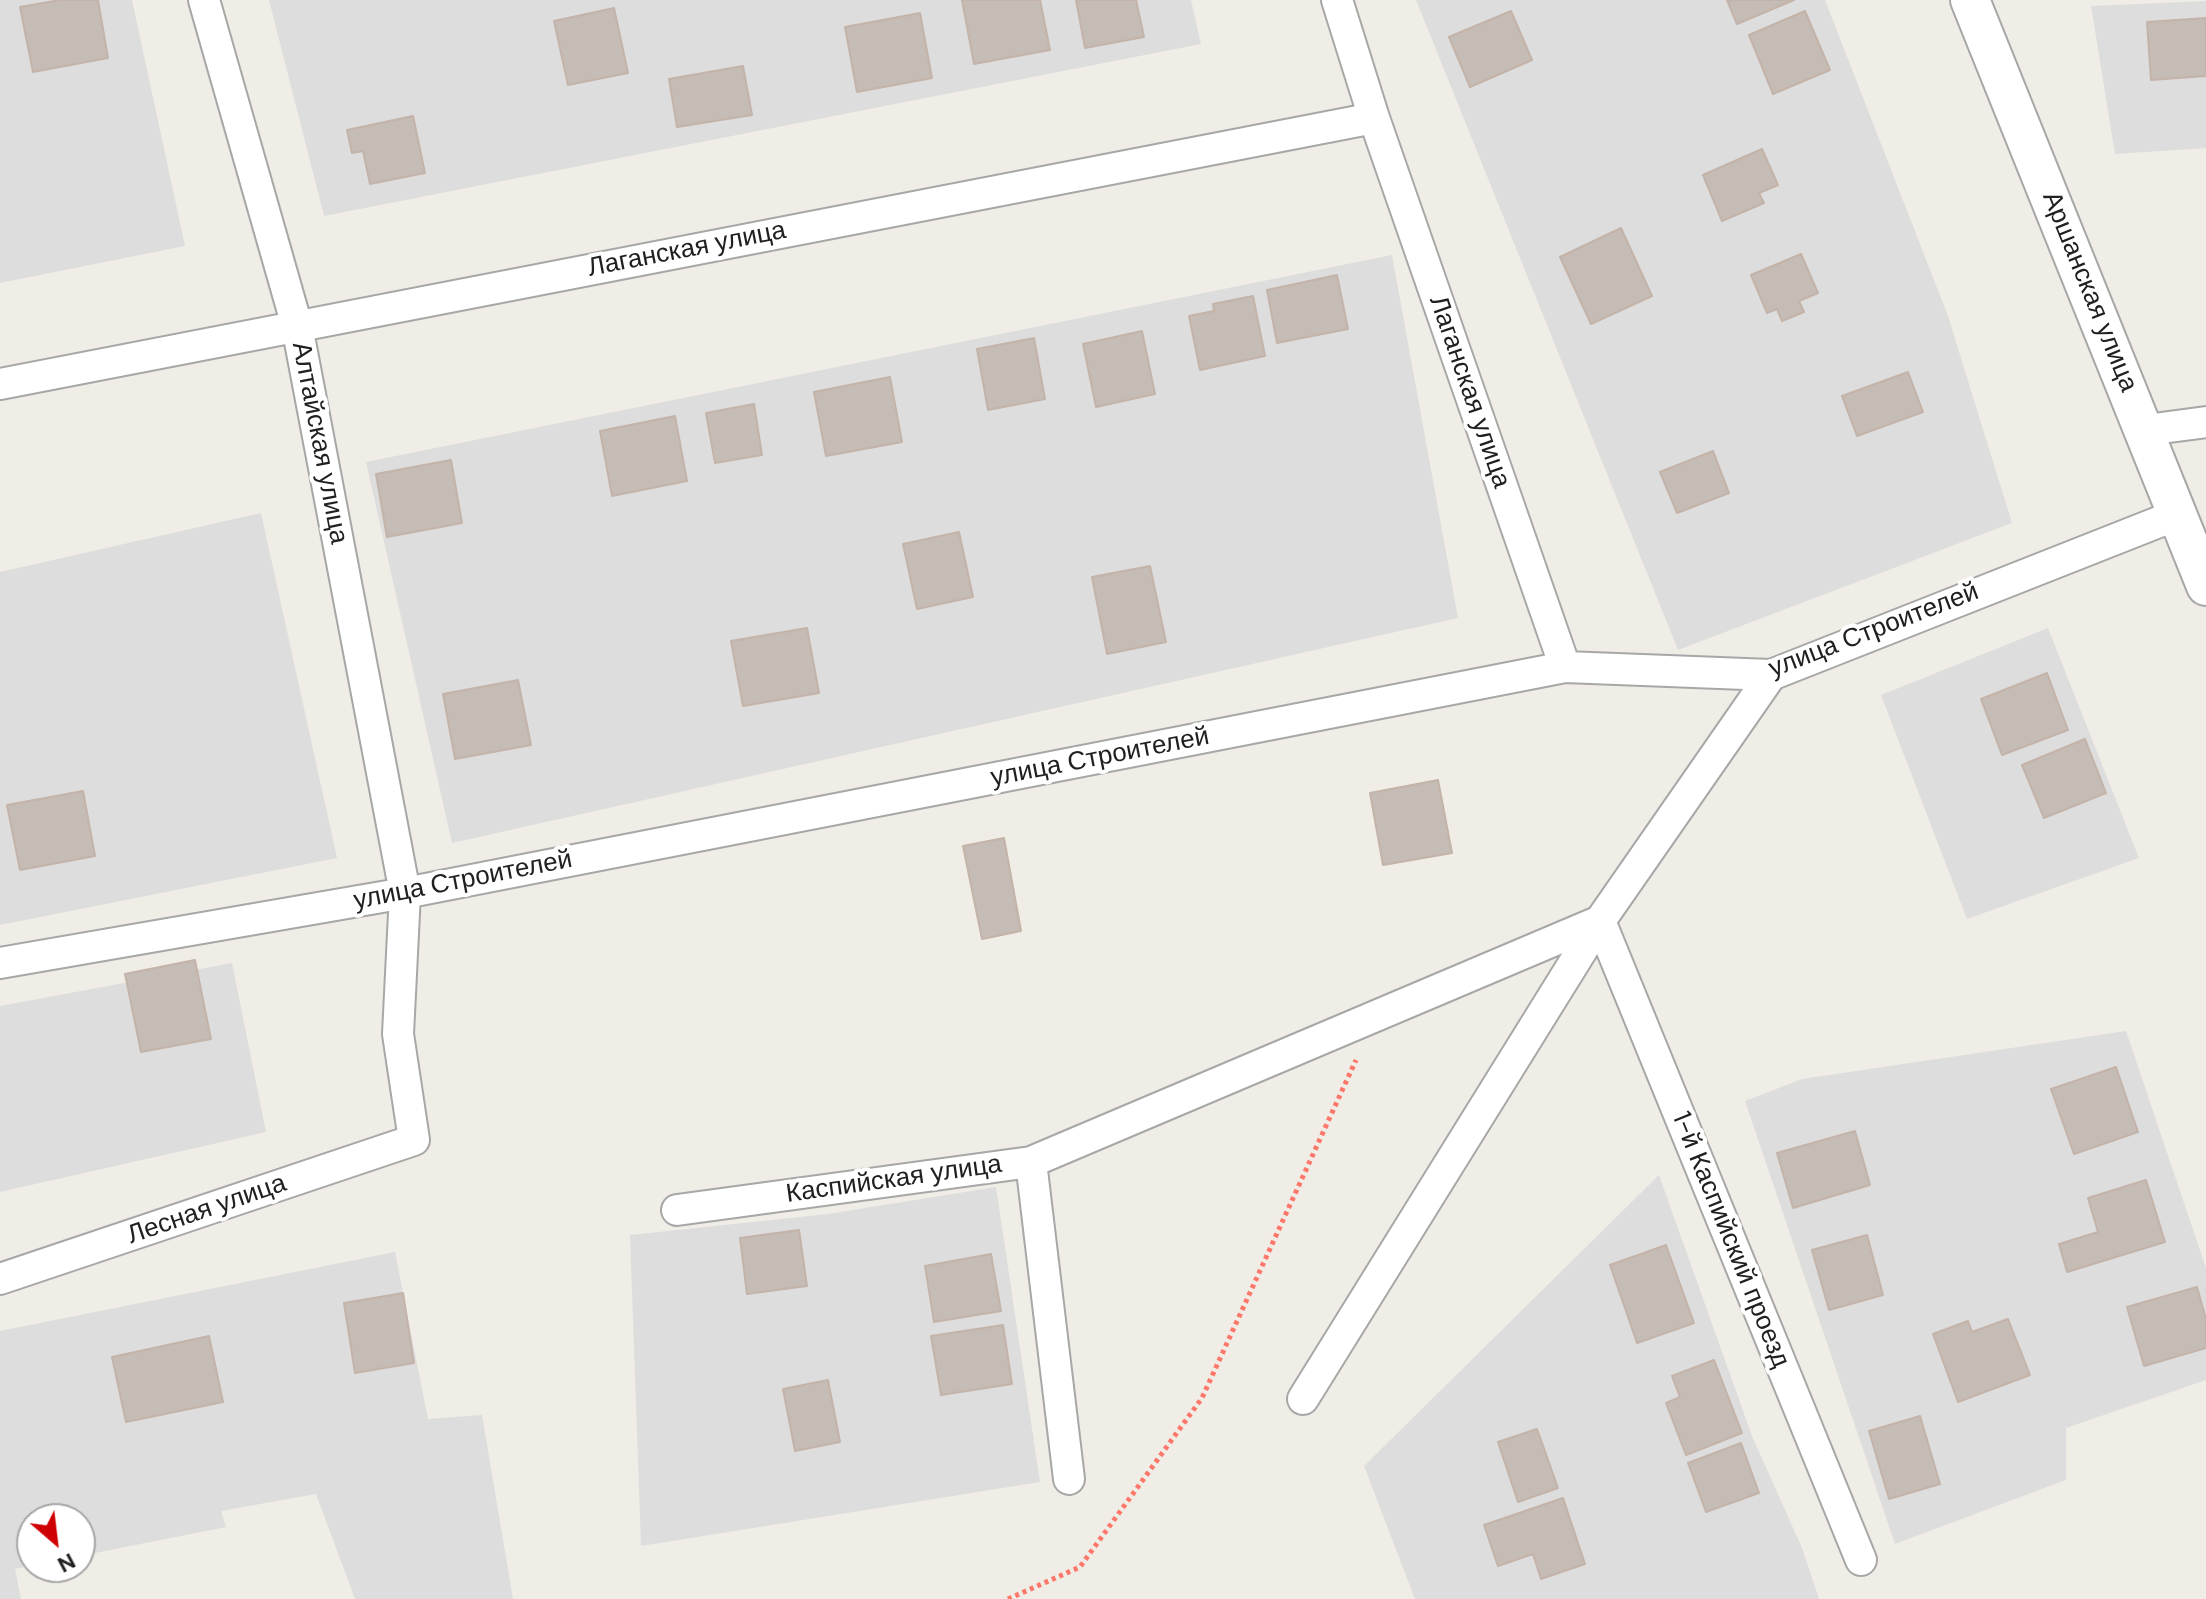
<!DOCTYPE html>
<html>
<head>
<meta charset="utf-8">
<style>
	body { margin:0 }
	#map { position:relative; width:2206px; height:1599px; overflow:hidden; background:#f0ede6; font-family:"DM Sans",sans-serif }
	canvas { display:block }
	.north { position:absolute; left:16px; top:1503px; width:80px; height:80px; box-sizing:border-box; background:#fff; border:2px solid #a6a6a6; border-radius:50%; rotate:152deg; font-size:22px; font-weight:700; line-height:32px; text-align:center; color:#202020 }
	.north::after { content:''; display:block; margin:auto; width:28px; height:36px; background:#cf0004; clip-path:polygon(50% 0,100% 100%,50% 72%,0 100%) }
</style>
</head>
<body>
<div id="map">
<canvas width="2206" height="1599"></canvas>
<div class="north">N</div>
</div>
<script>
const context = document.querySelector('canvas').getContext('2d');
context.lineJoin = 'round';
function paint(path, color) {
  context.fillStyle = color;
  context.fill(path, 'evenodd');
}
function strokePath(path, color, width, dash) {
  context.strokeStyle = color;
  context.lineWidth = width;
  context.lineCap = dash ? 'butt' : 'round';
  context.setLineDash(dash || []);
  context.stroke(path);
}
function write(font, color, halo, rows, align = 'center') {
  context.font = font + ' "DM Sans",sans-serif';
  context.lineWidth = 8;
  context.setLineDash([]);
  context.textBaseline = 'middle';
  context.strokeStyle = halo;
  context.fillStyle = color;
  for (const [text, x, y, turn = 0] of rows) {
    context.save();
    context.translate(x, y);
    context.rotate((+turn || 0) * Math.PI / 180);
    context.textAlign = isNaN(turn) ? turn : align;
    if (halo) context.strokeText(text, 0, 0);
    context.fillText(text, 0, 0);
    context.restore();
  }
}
paint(new Path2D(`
	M0,0H132L185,246L0,283Z
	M269,0H1191L1201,44L324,216Z
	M1416,0H1825L1948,316L2012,523L1678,650Z
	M2206,1V148L2115,154L2091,6Z
	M1392,255L1458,618L452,843L366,462Z
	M261,513L337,858L0,925V572Z
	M2048,628L2139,858L1967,919L1881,695Z
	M232,963L266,1132L0,1192V1006Z
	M2126,1031L2206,1268V1380L2066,1428V1480L1895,1544L1745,1101L1802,1079Z
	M1659,1175L1752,1436L1802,1548L1819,1599H1415L1364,1466Z
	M996,1187L1040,1482L641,1546L630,1235L828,1214Z
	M395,1252L428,1419L482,1415L513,1599H355L316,1494L221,1511L226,1527L80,1556V1519H32V1565L15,1569L21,1599H0V1331Z`), '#dedddd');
const building = new Path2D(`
	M60,0H98L108,58L33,72L20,7Z
	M962,0H1040L1050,50L974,64Z
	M1076,0H1136L1144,37L1085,48Z
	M1727,0H1794L1737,24Z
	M614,8L628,73L568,85L554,21Z
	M1511,11L1532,60L1470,87L1449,37Z
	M1805,11L1830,70L1773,94L1749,35Z
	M920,13L932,78L857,92L845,27Z
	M2206,18V76L2151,80L2147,22Z
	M743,66L752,115L677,127L669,79Z
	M413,116L425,173L370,184L363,151L352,153L347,130Z
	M1762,149L1778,185L1759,193L1764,203L1722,221L1703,175Z
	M1621,228L1652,296L1591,324L1560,257Z
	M1801,254L1818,293L1799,301L1804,312L1782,321L1777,309L1767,313L1751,275Z
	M1337,275L1348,329L1277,343L1267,290Z
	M1253,296L1265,356L1200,370L1189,316L1214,311L1213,304Z
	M1142,331L1155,394L1096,407L1083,344Z
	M1034,338L1045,399L988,410L977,349Z
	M1908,372L1923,412L1857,436L1842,396Z
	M890,377L902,442L826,456L814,392Z
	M754,404L762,455L715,463L706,413Z
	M675,416L687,481L612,496L600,431Z
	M1713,451L1729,493L1677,513L1660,472Z
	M451,460L462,523L387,537L376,474Z
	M959,532L973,597L917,609L903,544Z
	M1150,566L1166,642L1107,654L1092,577Z
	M807,628L819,693L743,706L731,641Z
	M2047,673L2068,730L2002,755L1981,699Z
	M518,680L531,745L455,759L443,694Z
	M2085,739L2106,793L2044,818L2022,765Z
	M1438,780L1452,853L1383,865L1370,793Z
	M83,791L95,856L20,870L7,805Z
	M1004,838L1021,931L982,939L963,846Z
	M195,960L211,1039L141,1052L125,974Z
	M2116,1067L2138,1132L2074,1154L2051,1089Z
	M1855,1131L1870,1185L1793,1208L1777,1153Z
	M2146,1180L2165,1242L2067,1272L2059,1244L2098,1232L2088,1198Z
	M799,1230L807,1286L747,1294L740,1238Z
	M1867,1235L1883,1295L1829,1310L1812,1250Z
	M1666,1245L1694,1323L1637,1343L1610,1265Z
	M991,1254L1001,1311L934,1322L925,1266Z
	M2197,1287L2206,1319V1348L2144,1366L2127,1307Z
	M403,1293L414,1363L355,1373L344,1303Z
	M2008,1319L2030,1375L1958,1402L1933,1334L1968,1321L1972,1332Z
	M1003,1325L1012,1384L941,1395L931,1336Z
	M209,1336L223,1402L126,1422L112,1357Z
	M1714,1360L1742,1433L1686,1455L1666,1403L1680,1397L1672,1376Z
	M828,1380L840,1442L795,1451L783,1389Z
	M1920,1416L1940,1484L1889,1499L1869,1431Z
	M1537,1429L1558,1488L1518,1502L1498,1442Z
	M1741,1443L1759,1493L1706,1512L1688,1463Z
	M1563,1498L1585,1564L1541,1579L1533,1554L1498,1566L1484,1525Z`);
paint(building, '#c5bcb5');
strokePath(building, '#c3b3a8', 2);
const minor = new Path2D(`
	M1337,0L1374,118L1565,667
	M0,384L1374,118
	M2146,430L2206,422
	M0,963L405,893L1565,667L1771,675L2179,514
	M1031,1162L1069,1479
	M677,1210L1031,1162L1600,921L1861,1560
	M0,1279L414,1140L398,1034L405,893L297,326L204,0
	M1303,1399L1600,921L1771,675`);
const tertiary = new Path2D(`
	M1970,0L2206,586`);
strokePath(minor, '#a7a7a7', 34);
strokePath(tertiary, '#a7a7a7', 42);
strokePath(new Path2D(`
	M1008,1599L1080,1567L1202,1398L1356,1060`), '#fd776b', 5, [4, 4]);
strokePath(minor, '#fff', 30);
strokePath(tertiary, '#fff', 38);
write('26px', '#202020', '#fff', [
	["Лаганская улица",687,250,-11],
	["Аршанская улица",2089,292,68],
	["Лаганская улица",1469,392,71],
	["Алтайская улица",319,443,79],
	["улица Строителей",1874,631,-21],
	["улица Строителей",1100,758,-11],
	["улица Строителей",463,881,-11],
	["Каспийская улица",894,1180,-8],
	["Лесная улица",207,1210,-19],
	["1-й Каспийский проезд",1730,1240,68]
]);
</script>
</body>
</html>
